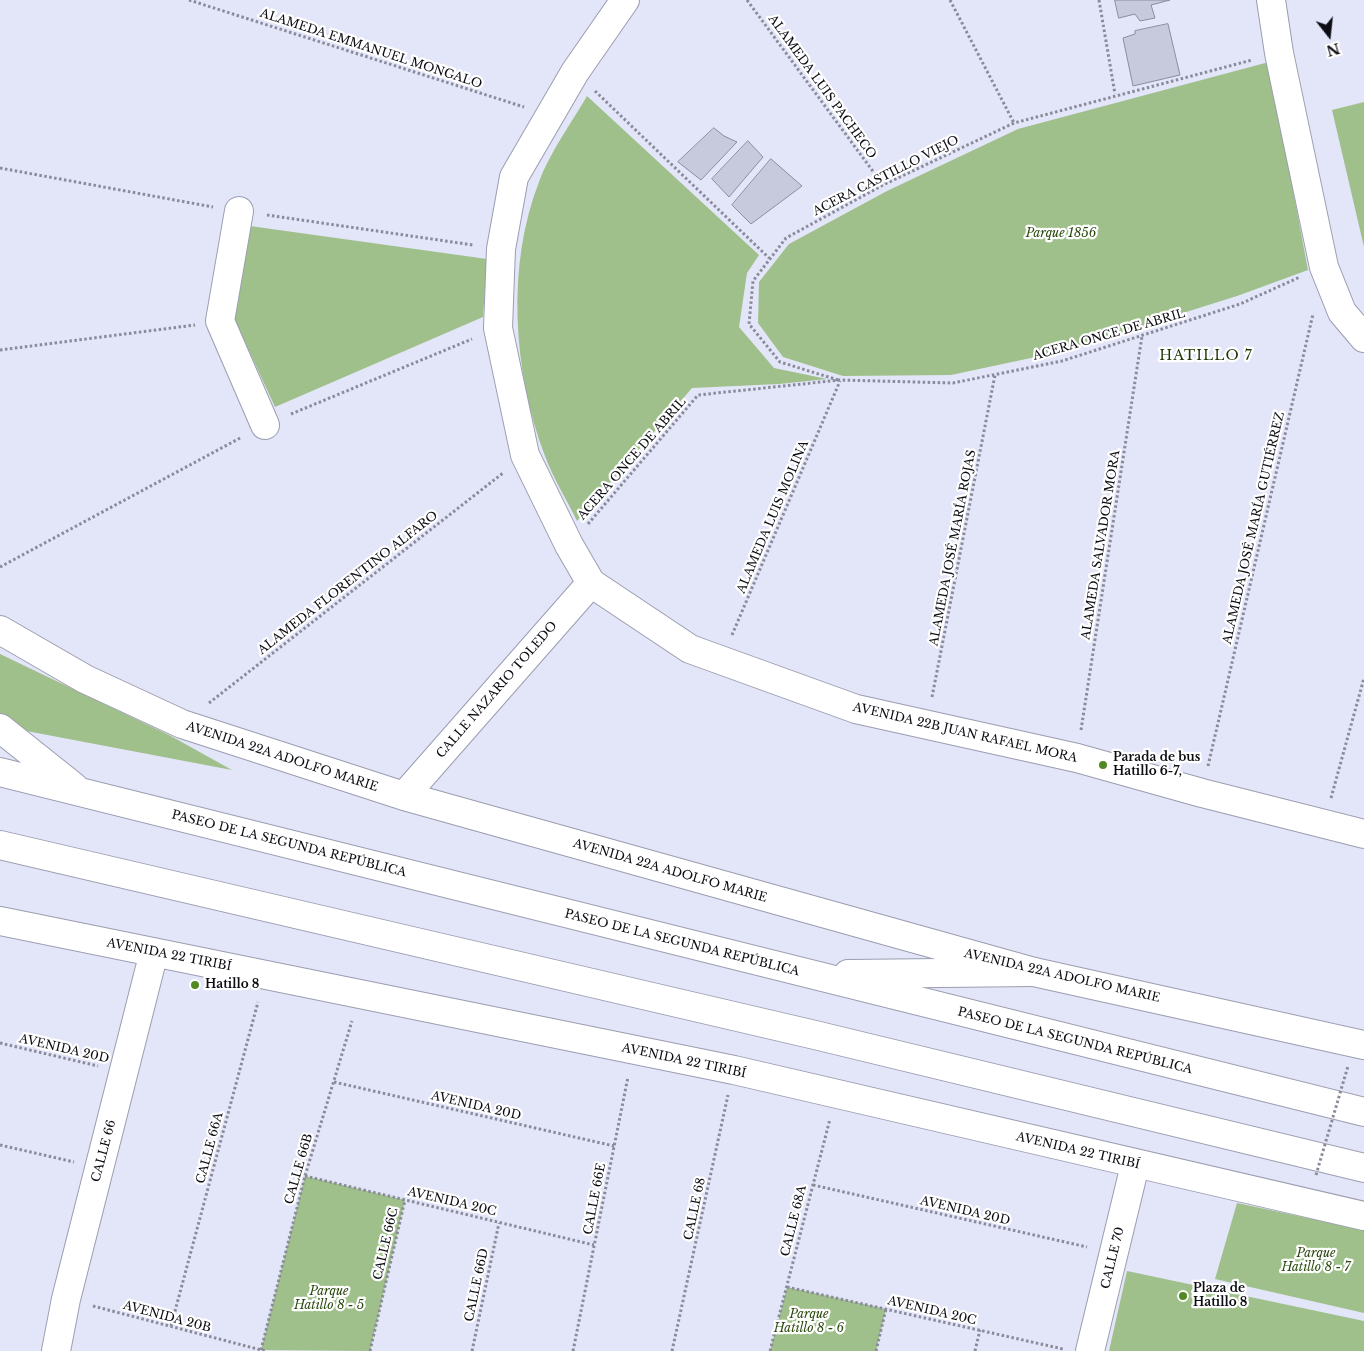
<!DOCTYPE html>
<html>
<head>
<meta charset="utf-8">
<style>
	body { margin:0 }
	#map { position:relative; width:1364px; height:1351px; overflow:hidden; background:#e3e5f9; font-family:"Libre Baskerville",serif }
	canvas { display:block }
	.north { position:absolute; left:1304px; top:10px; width:50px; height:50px; -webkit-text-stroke:4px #fff; paint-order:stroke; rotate:164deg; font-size:14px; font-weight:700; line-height:20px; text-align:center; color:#0c0c13 }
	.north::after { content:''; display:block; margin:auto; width:18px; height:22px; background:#0c0c13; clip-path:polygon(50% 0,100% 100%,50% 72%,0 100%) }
</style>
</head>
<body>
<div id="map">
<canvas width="1364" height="1351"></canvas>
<div class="north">N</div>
</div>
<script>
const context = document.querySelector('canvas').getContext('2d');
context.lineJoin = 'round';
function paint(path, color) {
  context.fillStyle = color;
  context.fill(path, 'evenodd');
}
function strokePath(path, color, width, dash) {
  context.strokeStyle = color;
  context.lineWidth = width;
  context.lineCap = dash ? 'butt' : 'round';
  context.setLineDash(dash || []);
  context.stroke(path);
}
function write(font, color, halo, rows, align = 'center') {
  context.font = font + ' "Libre Baskerville",serif';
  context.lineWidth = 4.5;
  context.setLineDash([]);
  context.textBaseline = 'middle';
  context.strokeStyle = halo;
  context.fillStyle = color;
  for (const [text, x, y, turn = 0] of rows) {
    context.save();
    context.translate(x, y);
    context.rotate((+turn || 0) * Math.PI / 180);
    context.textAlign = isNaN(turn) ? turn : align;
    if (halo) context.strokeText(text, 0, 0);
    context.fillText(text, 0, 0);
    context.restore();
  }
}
paint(new Path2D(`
	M1269,62L1308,270L1237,296L1059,352L951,375L843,376L783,357L758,323L759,282L789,244L887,191L1018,129Z
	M587,96L759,255L747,273L739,327L774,368L827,379L779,384L692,388L577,521C567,500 553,478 545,456C513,372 506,266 539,182C549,154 572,122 587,96Z
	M1364,102V247L1332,110Z
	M250,226L487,259L483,317L275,407L234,318Z
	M0,654L169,735L232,770L0,726Z
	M305,1176L405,1200L370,1351L261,1350Z
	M1237,1203L1364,1230V1313L1215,1279Z
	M1127,1271L1364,1321V1351H1109Z
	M787,1287L886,1309L876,1351H770Z`), '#9fc08a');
const building = new Path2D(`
	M1115,0H1170L1151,5L1155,18L1140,21L1135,14L1119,18Z
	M1168,24L1180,75L1133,86L1123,38L1135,34V31Z
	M714,128L724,136L737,142L701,180L678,162Z
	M748,141L763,157L729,197L712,179Z
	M771,159L802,186L751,224L732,205Z`);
paint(building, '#c7c9dc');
strokePath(building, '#8b8c9f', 1);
const minor = new Path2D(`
	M1271,0L1279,53L1324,267L1342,312L1364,338
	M239,211L220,321L265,425
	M0,630L85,679L182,724L404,796L1034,972L1364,1045
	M404,796L591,583
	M0,921L734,1070L1364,1216
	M56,1351L66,1299L154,952
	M1090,1351L1135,1165`);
const tertiary = new Path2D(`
	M625,0L575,72L514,177L501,249L498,328L525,455L569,545L591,583L690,649L856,709L1077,758L1202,793L1364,834`);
const trunk = new Path2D(`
	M0,728L74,787
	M0,772L1364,1112
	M0,845L815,1035L1364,1168
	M848,974L1034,972`);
strokePath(minor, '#9b9db0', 30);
strokePath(tertiary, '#9b9db0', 30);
strokePath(trunk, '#9b9db0', 30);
strokePath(new Path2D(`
	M189,0L524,107
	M747,0L883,185
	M950,0L1014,123
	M1099,0L1115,94
	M595,91L769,258
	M0,168L213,207
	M267,215L473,245
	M0,350L195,325
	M838,380L780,362L749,324L753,281L786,238L883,185L1014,123L1252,60
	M291,414L472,339
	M588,524L698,395L840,380L953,383L1062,361L1240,304L1300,277
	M0,567L242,437
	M732,635L840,381
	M932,697L995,375
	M209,703L503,473
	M1081,730L1142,336
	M1208,766L1313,314
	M1331,798L1364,678
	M0,1043L98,1066
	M334,1082L614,1146
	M0,1145L74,1162
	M305,1176L594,1245
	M813,1185L1087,1247
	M787,1287L1063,1349
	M93,1306L265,1351
	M171,1326L258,1002
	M261,1350L305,1176L352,1021
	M370,1351L405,1200
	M472,1351L499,1223
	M573,1351L628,1077
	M672,1351L728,1095
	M770,1351L830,1119
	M876,1351L886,1309
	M975,1351L980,1330`), '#8a8b9a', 3, [2.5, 2.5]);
strokePath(minor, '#fff', 28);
strokePath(tertiary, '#fff', 28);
strokePath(trunk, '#fff', 28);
strokePath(new Path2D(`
	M1316,1175L1348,1066`), '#8a8b9a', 3, [2.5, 2.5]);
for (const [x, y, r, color] of [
	[1103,765,5,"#538922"],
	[195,985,5,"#538922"],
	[1183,1296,5,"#538922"]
]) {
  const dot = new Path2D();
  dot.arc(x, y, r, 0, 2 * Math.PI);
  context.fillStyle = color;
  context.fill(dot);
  strokePath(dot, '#fff', 2);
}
write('12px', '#0c0c13', '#fff', [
	["ALAMEDA EMMANUEL MONGALO",371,49,18],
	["ALAMEDA LUIS PACHECO",822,87,54],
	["ACERA CASTILLO VIEJO",886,176,-27],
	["ACERA ONCE DE ABRIL",1109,335,-16],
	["ACERA ONCE DE ABRIL",632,459,-49],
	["ALAMEDA LUIS MOLINA",773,517,-67],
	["ALAMEDA JOSÉ MARÍA GUTIÉRREZ",1254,528,-77],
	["ALAMEDA SALVADOR MORA",1101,545,-81],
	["ALAMEDA JOSÉ MARÍA ROJAS",953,548,-79],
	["ALAMEDA FLORENTINO ALFARO",348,583,-38],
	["CALLE NAZARIO TOLEDO",497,690,-49],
	["AVENIDA 22B JUAN RAFAEL MORA",965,733,13],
	["AVENIDA 22A ADOLFO MARIE",282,757,18],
	["PASEO DE LA SEGUNDA REPÚBLICA",289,844,14],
	["AVENIDA 22A ADOLFO MARIE",670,871,16],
	["PASEO DE LA SEGUNDA REPÚBLICA",682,943,14],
	["AVENIDA 22 TIRIBÍ",169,955,11],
	["AVENIDA 22A ADOLFO MARIE",1062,976,13],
	["PASEO DE LA SEGUNDA REPÚBLICA",1075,1041,14],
	["AVENIDA 20D",64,1049,13],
	["AVENIDA 22 TIRIBÍ",684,1061,12],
	["AVENIDA 20D",476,1106,13],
	["CALLE 66A",210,1148,-75],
	["CALLE 66",104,1151,-75],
	["AVENIDA 22 TIRIBÍ",1078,1151,13],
	["CALLE 66B",299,1169,-74],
	["CALLE 66E",595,1199,-79],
	["AVENIDA 20C",452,1202,13],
	["CALLE 68",695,1209,-78],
	["AVENIDA 20D",965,1211,13],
	["CALLE 68A",794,1221,-76],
	["CALLE 66C",386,1244,-77],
	["CALLE 70",1113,1258,-76],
	["CALLE 66D",477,1285,-78],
	["AVENIDA 20C",932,1311,13],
	["AVENIDA 20B",167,1317,15]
]);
write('italic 12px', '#29480c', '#fff', [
	["Parque 1856",1061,234],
	["Parque",1316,1254],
	["Hatillo 8 - 7",1316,1268],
	["Parque",329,1292],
	["Hatillo 8 - 5",329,1306],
	["Parque",809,1315],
	["Hatillo 8 - 6",809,1329]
]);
write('bold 12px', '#0c0c13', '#fff', [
	["Parada de bus",1113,758],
	["Hatillo 6-7,",1113,772],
	["Hatillo 8",205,985],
	["Plaza de",1193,1289],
	["Hatillo 8",1193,1303]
], 'left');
context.letterSpacing = '1px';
write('14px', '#1e3806', '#fff', [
	["HATILLO 7",1206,356]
]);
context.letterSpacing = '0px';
</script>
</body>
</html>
